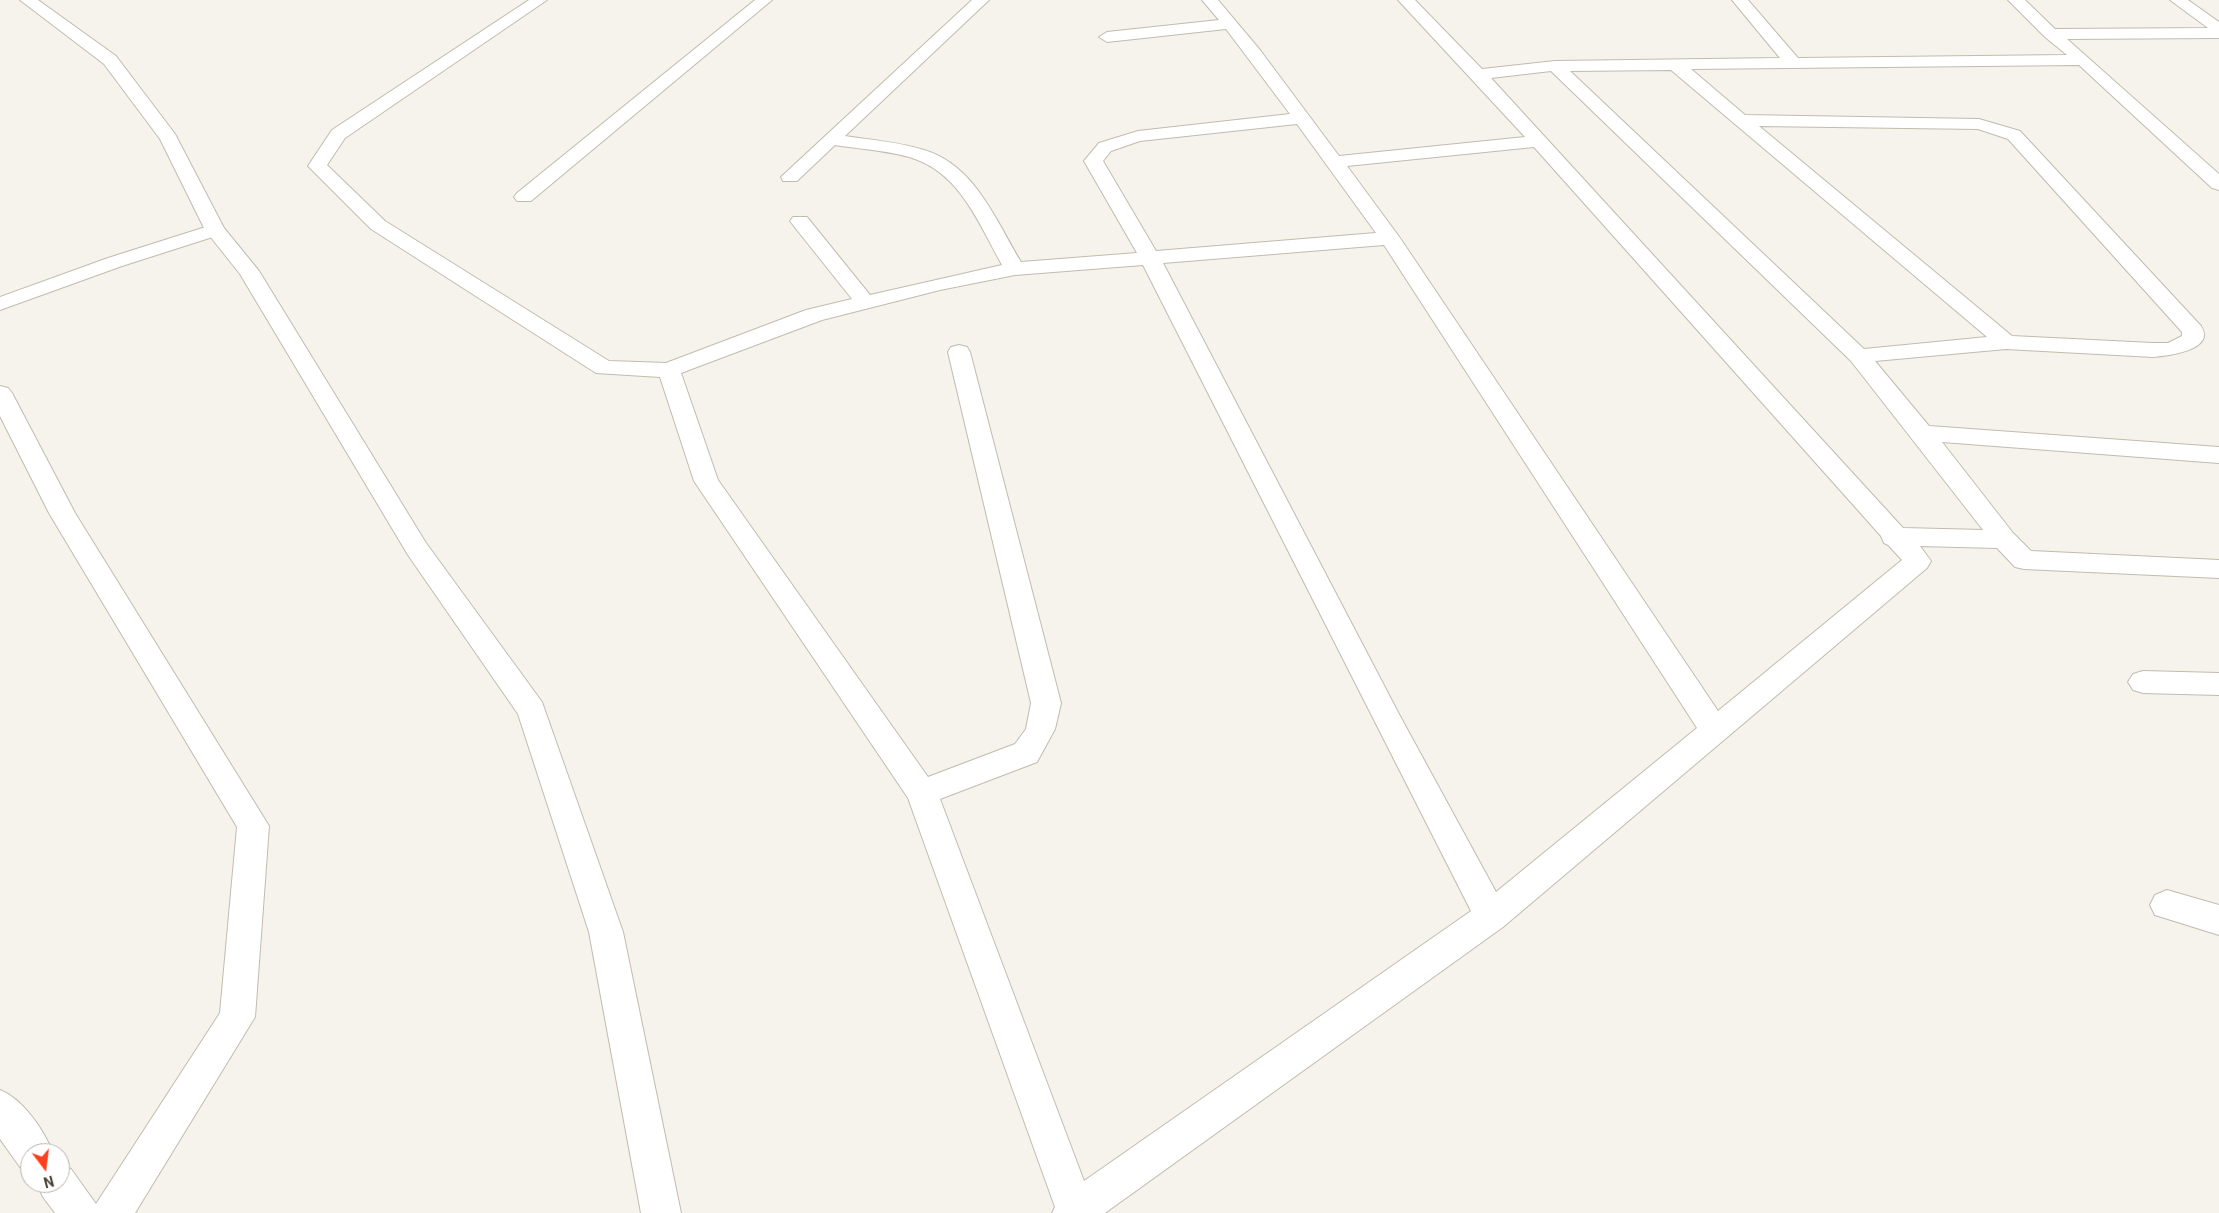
<!DOCTYPE html>
<html>
<head>
<meta charset="utf-8">
<style>
	body { margin:0 }
	#map { position:relative; width:2219px; height:1213px; overflow:hidden; background:#f6f3ec; font-family:Roboto,sans-serif }
	canvas { display:block }
	.north { position:absolute; left:20px; top:1143px; width:50px; height:50px; box-sizing:border-box; background:#fff; border:1px solid #b7b4b0; border-radius:50%; rotate:165deg; font-size:14px; font-weight:700; line-height:20px; text-align:center; color:#4b4439 }
	.north::after { content:''; display:block; margin:auto; width:18px; height:22px; background:#fc3f1d; clip-path:polygon(50% 0,100% 100%,50% 72%,0 100%) }
</style>
</head>
<body>
<div id="map">
<canvas width="2219" height="1213"></canvas>
<div class="north">N</div>
</div>
<script>
const context = document.querySelector('canvas').getContext('2d');
context.lineJoin = 'round';
function strokePath(path, color, width, dash) {
  context.strokeStyle = color;
  context.lineWidth = width;
  context.lineCap = dash ? 'butt' : 'round';
  context.setLineDash(dash || []);
  context.stroke(path);
}
function paint(path, color) {
  context.fillStyle = color;
  context.fill(path, 'evenodd');
}
const minor = new Path2D(`
	M529,0H547L345,138L327,165L385,221L609,361L666,363L806,310L852,299L793,225L790,221L793,217H807L870,295L1002,265C980,226 961,175 915,159C893,151 859,149 835,145L797,181H783L781,177L972,0H989L845,136C871,140 899,142 924,150C975,165 996,221 1021,262L1137,253L1084,161L1099,143L1138,131L1290,114L1226,29L1107,42L1099,37L1107,32L1219,20L1202,0H1218L1260,50L1339,156L1525,137L1398,0H1415L1482,69L1555,61L1780,58L1732,0H1748L1798,58L2067,55L2045,37L2008,0H2025L2055,29L2208,28L2170,0H2188L2219,22V38L2067,39L2219,174V190L2212,188L2079,65L1691,69L1745,115L1979,119L2020,131L2201,326C2217,350 2167,356 2153,357L2006,349L1875,361L1929,426L2219,447V463L1942,442L2013,533L2031,551L2219,560V578L2024,569L2015,567L1997,548L1920,546L1931,561L1927,568L1503,927L1105,1213H1052L1055,1207L908,798L694,481L660,377L596,373L371,229L308,166L332,130ZM1671,70L1987,337L1864,349L1570,71ZM1551,71L1851,361L1983,530L1903,528L1491,78ZM1297,124L1376,233L1156,251L1103,161L1111,151L1140,141ZM1759,126L1978,129L2008,139L2182,332V336L2168,343H2153L2012,336ZM1534,147L1881,536L1884,543L1888,545L1902,560L1718,711L1400,238L1347,166ZM1384,245L1697,728L1496,892L1400,716L1163,263ZM1143,265L1471,911L1084,1181L940,799L1037,762L1055,729L1061,703L970,352L967,347L959,345L951,347L948,352L1031,703L1026,729L1015,744L928,777L718,480L681,373L822,320L940,290L1015,275Z
	M755,0H772L531,201H517L514,197L517,193Z
	M215,224L222,226L225,230L222,234L122,266L0,310V297L108,258Z
	M0,386L8,388L12,393L75,513L269,826L255,1017L135,1213H55L43,1197L37,1183H60V1165L71,1169L96,1204L220,1013L237,827L49,513L0,416Z
	M2143,671L2219,673V695L2143,693L2133,690L2128,682L2133,674Z
	M2167,890L2219,905V935L2155,915L2150,905L2155,895Z
	M0,1090C23,1099 44,1130 53,1153H30V1171L20,1167L0,1139Z`);
const tertiary = new Path2D(`
	M20,0H38L116,56L175,134L224,228L259,271L426,543L542,702L623,932L681,1213H641L589,932L518,714L408,555L240,274L205,230L160,139L104,64Z`);
strokePath(minor, '#c2bbae', 2);
strokePath(tertiary, '#c2bbae', 2);
paint(minor, '#fff');
paint(tertiary, '#fff');
</script>
</body>
</html>
